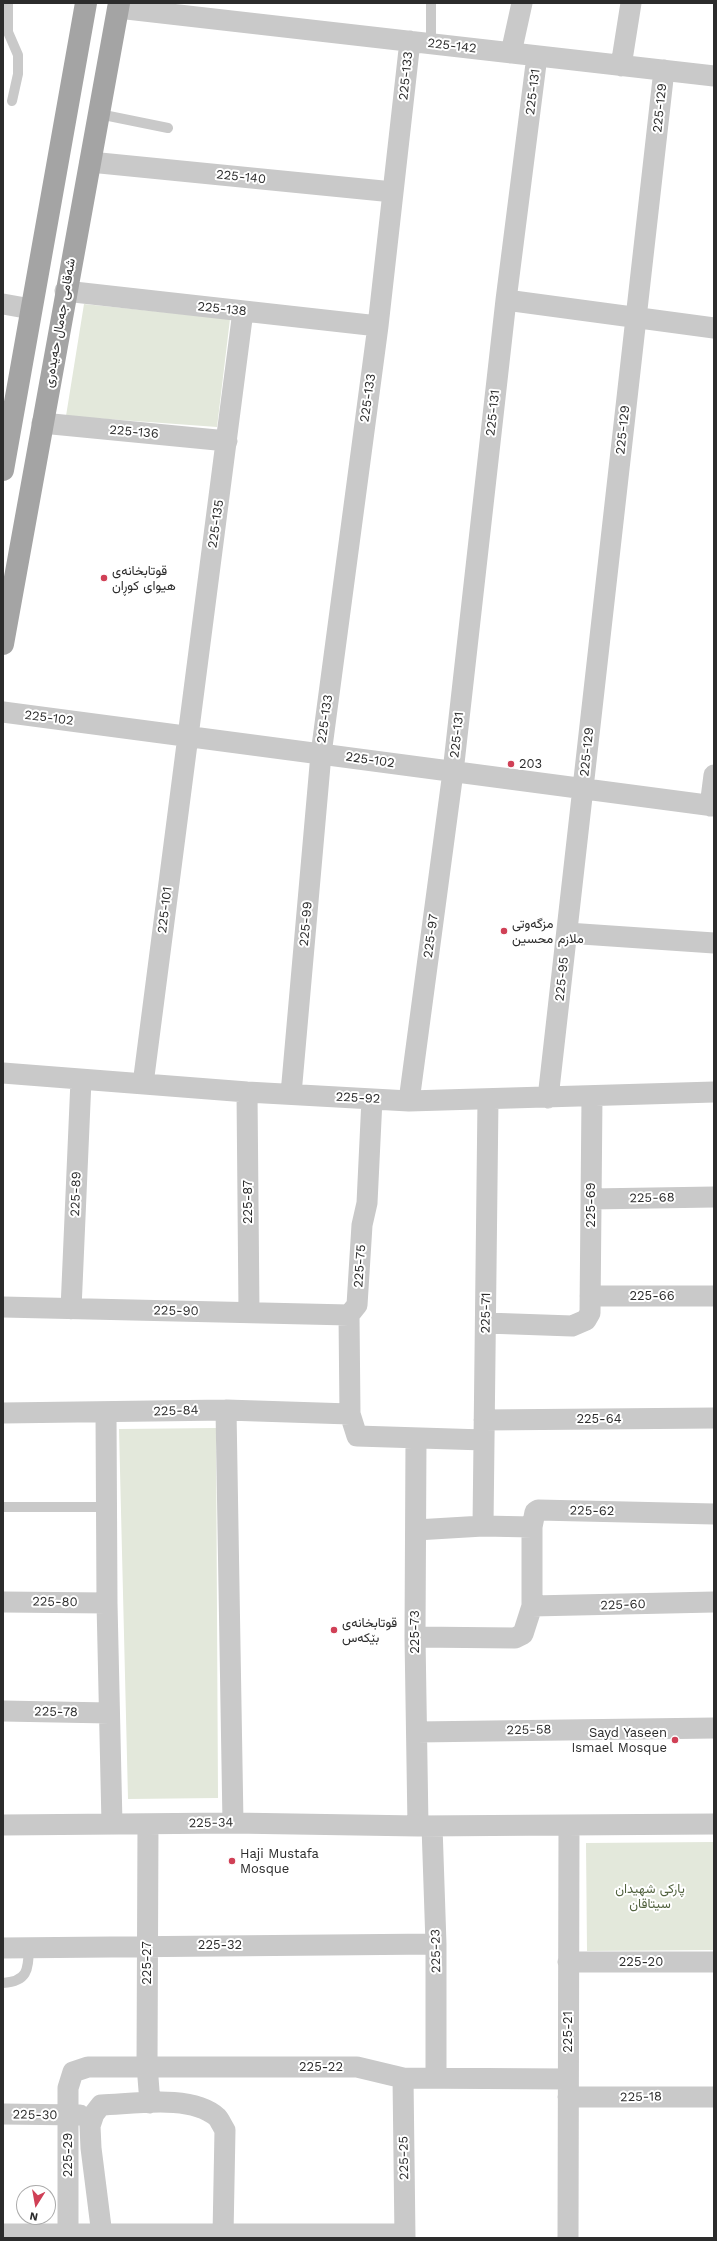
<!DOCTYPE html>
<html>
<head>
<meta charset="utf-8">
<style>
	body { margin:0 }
	#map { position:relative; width:717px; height:2241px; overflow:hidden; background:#fff; font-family:"Work Sans",sans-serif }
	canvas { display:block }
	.frame { position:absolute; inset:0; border:4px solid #2c2c2c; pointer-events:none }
	.north { position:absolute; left:16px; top:2185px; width:40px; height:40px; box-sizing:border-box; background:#fff; border:1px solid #ababab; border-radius:50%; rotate:191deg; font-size:11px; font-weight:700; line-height:16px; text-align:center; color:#2c2c2c }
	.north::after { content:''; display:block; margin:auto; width:14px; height:18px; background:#d04056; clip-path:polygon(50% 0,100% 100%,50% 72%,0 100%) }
</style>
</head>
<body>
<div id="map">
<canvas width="717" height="2241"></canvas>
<div class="frame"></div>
<div class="north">N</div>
</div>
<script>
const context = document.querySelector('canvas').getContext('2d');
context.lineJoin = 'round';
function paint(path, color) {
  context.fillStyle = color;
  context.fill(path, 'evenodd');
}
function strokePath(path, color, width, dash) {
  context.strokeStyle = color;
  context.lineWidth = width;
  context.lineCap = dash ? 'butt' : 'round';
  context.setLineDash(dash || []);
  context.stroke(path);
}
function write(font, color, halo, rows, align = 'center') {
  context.font = font + ' "Work Sans",Vazirmatn,sans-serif';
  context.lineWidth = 4;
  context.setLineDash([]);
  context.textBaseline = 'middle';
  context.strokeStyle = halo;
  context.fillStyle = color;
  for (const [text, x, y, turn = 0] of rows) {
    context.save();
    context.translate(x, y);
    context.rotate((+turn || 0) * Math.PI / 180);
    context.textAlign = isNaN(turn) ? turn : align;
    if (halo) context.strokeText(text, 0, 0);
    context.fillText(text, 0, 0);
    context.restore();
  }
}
paint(new Path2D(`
	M84,304L230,319L217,427L66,416Z
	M216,1428L218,1798L128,1799L119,1429Z
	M714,1842V1950L587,1951L586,1843Z`), '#e3e8db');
strokePath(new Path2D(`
	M8,3V32L18,55V74L12,101
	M431,3V44
	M99,114L168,128
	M3,1507H106
	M3,1983C28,1981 28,1970 29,1948`), '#c9c9c9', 10);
strokePath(new Path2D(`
	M118,8L714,76
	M511,53L522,3
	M621,66L631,3
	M90,162L393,192
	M65,291L378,326
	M506,300L714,328
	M3,304L31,309
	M42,423L227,441
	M3,712L714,806
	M710,806L714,775
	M567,933L714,943
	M3,1073L247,1092L409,1101L714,1092
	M143,1084L243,311
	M247,1092L249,1312
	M291,1094L321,754L378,326L410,41
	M548,1098L664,70
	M372,1099L367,1203L362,1225L357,1305L349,1315L350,1414L357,1436L484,1440
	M409,1101L453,772L506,300L537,56
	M591,1199L714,1197
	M590,1296H714
	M3,1307L349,1315
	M71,1309L81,1080
	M486,1323L572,1326L586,1320L590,1313L592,1097
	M226,1410L233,1823
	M3,1413L226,1410L350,1414
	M106,1413L107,1603L112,1824
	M484,1420L714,1418
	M416,1439L415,1637L418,1826
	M483,1526L488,1099
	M416,1530L483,1526L532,1527L535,1512L538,1510L714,1514
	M3,1602L107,1603
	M532,1606L714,1602
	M415,1637L515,1638L523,1634L532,1606V1527
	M3,1711L109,1713
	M417,1732L714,1728
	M148,1824L147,2065L150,2103
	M3,1825L233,1823L418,1826L714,1824
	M432,1826L436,1944V2077
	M3,1948L436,1944
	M568,1962H714
	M403,2078L405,2238
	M568,2097H714
	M3,2114L80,2115
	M3,2234H404
	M102,2235L91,2148L90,2126L94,2114L101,2105C134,2104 191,2094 217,2117C220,2120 222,2126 225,2130L223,2235
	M68,2238V2088L73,2072L88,2067H357L403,2078L568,2079
	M568,2238L569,1825`), '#c9c9c9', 21);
strokePath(new Path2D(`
	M3,470L86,3
	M3,644L119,3`), '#a4a4a4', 22);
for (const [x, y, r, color] of [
	[104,578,4,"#d04056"],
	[511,764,4,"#d04056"],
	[504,931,4,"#d04056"],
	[334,1630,4,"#d04056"],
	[675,1740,4,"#d04056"],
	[232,1861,4,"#d04056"]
]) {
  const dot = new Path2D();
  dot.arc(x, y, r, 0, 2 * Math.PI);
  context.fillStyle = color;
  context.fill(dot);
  strokePath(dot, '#fff', 1.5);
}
write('13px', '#2c2c2c', '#fff', [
	["225-142",452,46,7],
	["225-133",406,76,-84],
	["225-131",533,92,-83],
	["225-129",660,108,-84],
	["225-140",241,177,6],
	["225-138",222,309,6],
	["شەقامی جەمال حەیدەری",60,323,-80],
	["225-133",368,398,-82],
	["225-131",493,413,-84],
	["225-129",623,430,-84],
	["225-136",134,432,5],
	["225-135",216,524,-82],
	["225-102",49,718,7],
	["225-133",325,719,-82],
	["225-131",457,735,-84],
	["225-129",587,752,-84],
	["225-102",370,760,8],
	["225-101",165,910,-83],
	["225-99",306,924,-85],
	["225-97",431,936,-82],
	["225-95",562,979,-84],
	["225-92",358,1098,3],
	["225-89",76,1194,-88],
	["225-68",652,1198,-1],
	["225-87",248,1202,-90],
	["225-69",591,1205,-90],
	["225-75",360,1266,-86],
	["225-66",652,1296],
	["225-90",176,1311,1],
	["225-71",486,1313,-89],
	["225-84",176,1411,-2],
	["225-64",599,1419],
	["225-62",592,1511,1],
	["225-80",55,1602,1],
	["225-60",623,1605,-2],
	["225-73",415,1632,-90],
	["225-78",56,1712,1],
	["225-58",529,1730,-1],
	["225-34",211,1823,-1],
	["225-32",220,1945],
	["225-23",436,1951,-91],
	["225-20",641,1962],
	["225-27",147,1963,-90],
	["225-21",568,2032,-90],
	["225-22",321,2067],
	["225-18",641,2097,-1],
	["225-30",35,2115,1],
	["225-29",68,2155,-90],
	["225-25",404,2158,-91]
]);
write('13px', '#2c2c2c', '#fff', [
	["قوتابخانەی",112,571],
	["هیوای کوڕان",112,586],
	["203",519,764],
	["مزگه‌وتی",512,924],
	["ملازم محسین",512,939],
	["قوتابخانەی",342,1623],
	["بێكه‌س",342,1638],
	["Sayd Yaseen",667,1733,"right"],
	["Ismael Mosque",667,1748,"right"],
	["Haji Mustafa",240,1854],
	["Mosque",240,1869]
], 'left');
write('13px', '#52623f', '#fff', [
	["پارکی شهیدان",650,1889],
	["سیتاقان",650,1904]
]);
</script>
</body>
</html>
